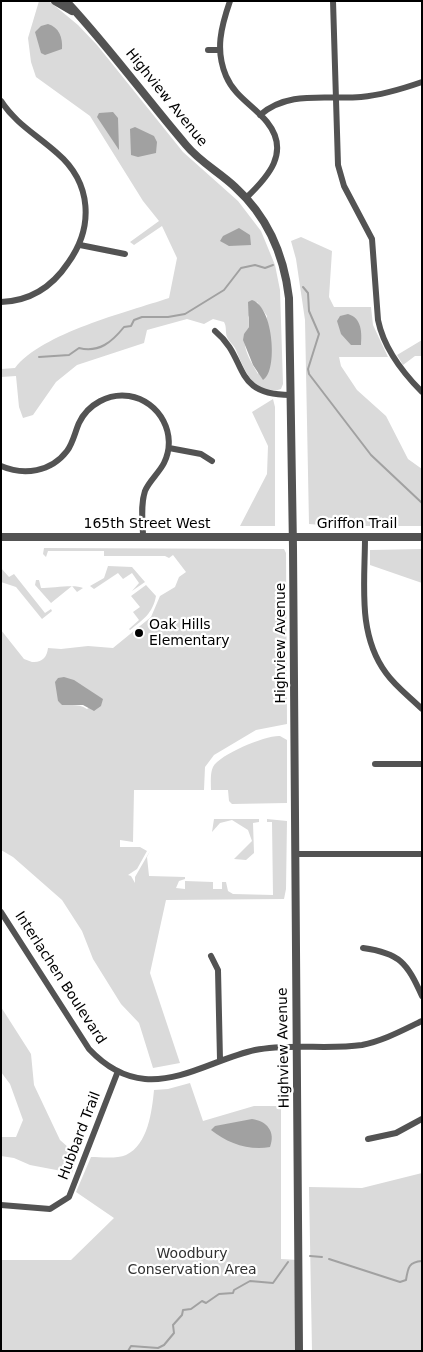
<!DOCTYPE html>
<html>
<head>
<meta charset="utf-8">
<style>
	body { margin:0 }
	#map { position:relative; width:423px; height:1352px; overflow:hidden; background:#fff; font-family:"DejaVu Sans",sans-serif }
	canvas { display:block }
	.frame { position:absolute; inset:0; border:2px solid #000; pointer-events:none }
</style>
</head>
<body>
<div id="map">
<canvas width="423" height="1352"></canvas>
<div class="frame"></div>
</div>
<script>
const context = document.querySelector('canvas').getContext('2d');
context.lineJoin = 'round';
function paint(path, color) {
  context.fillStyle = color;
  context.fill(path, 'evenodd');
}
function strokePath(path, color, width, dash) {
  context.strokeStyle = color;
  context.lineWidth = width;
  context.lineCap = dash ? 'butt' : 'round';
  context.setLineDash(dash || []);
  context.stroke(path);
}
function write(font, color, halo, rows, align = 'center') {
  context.font = font + ' "DejaVu Sans",sans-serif';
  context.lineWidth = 4.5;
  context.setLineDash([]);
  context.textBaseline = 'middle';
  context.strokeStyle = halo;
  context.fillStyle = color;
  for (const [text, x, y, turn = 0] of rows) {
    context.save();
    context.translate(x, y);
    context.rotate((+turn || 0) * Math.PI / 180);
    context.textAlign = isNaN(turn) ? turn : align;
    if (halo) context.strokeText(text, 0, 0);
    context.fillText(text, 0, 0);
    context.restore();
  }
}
paint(new Path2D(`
	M39,1H49L78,25L97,45L183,152L238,201L261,231L275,265L280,290L283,384L281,389C255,399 243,367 236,350C234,345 229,342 227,337C225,332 227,327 224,322L213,319L204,324L187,319L147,330L144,343L77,365L56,382L33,415L23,418L19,407L16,376L1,377V369L15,368C42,333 127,312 169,298L177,258L162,226L134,245L130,242L159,221L143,201L90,116L36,77L31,62L28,38ZM257,302L267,316L258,374C250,360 238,342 249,327L248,317Z
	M301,237L332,251L329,297L334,307H371L373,325L388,357H339L341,366L357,390L386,416L408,459L422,469V526H335L309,524L305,320L296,259L291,241Z
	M422,340V356H415L403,365L397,355Z
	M273,399L275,407V526H240L267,474L268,446L252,412Z
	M44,548L284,549L286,553L287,724L256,730L214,755L205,767L204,790H134L133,842L120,840V847H140L147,851L137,869L128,875L131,876L135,883V877L150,851L147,857L149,876L185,877V879L179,881L176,888L185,889V881L213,882V889H222V882H226L228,891L233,894L273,895L272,822H267V819L287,821L286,889L284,899L166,900L150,973L180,1063L153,1068L139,1023L121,1004L93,959L82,931L62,900L13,857L1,850V630L24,659L32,662C42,663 47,657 48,648L61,649L88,646L113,648L151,617L160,596L175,587L179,577L186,572L173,555L169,558L165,556H104V551H48L46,557L43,554ZM81,685L102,699L87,709C78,702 66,708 58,701V694Z
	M422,549V583L370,565V550Z
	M108,566L132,567L145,582L132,591L139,583L132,573L123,579L118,573L94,589L90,586L104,578Z
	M1,568L9,577L14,574L45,613L51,609L52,611L42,619L16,587L1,582Z
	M36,580H39L41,588C52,588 76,584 83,588L77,592L72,586L51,603L35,585Z
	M146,585L156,596C153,613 143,620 130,630L129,629L139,620L133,612L140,607L131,596Z
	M280,736L287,740V803L232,804L229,801L228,790H211C211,783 210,773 213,767C220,754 266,735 280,736Z
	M214,819H259V822L253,823L254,853L246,860L234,859L252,841L248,830L232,820L220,823L212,832Z
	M1,1007L31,1054L34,1085L60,1140L78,1156L72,1173L30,1165L14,1158L1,1156V1137H16L23,1120L10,1084L1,1072Z
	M190,1083L203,1121L254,1106H281V1259L298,1260L299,1351H1V1260H71L114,1218L76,1192L91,1157C100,1157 117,1159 126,1155C148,1145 152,1111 154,1090L168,1089Z
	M422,1173V1351H312L309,1187L362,1188Z`), '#dadada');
paint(new Path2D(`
	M48,24C59,27 63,38 62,49L45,55L41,53L35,32L41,26Z
	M113,112L118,118L119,150L97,117L99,113Z
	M135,127L154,136L157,142L156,153L138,157L131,155L130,129Z
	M239,228L250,235L251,245L229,246L220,241L223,236Z
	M252,300C274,307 278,372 263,380L253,365L243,340L244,334L249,327L248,302Z
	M348,314C362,318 362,333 361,345H351L341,334L337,321L340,316Z
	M64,677L74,680L103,699L101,706L94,711L83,705H62L58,701L55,682L58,678Z
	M252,1119C267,1121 276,1132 270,1147C249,1151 227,1143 211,1130L215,1126Z`), '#a1a1a1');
strokePath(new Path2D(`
	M303,287L308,293L309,311L319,334L308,369L309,374L371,455L422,503
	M39,357L69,355L79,348C99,353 112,342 124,327L131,326L134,320L142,317H168L185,314L224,290L241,268L255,265L265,268L273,265
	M310,1256L322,1257
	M329,1259L400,1282L406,1280C408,1267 409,1262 422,1261
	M128,1351L131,1346L158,1348L164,1345L174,1333L173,1325L182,1315L183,1310L191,1309L202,1301L206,1303L219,1294L233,1293L234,1290L250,1281L273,1283L288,1262`), '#a1a1a1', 2);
strokePath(new Path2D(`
	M230,1C221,27 215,50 226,76C235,97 253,105 267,122C291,152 268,177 246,198
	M333,1L338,165L344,186L372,239L378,320C384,349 402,372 422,392
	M208,50H220
	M1,101C16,124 37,135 57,153C92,183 94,227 68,263C52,287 31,301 1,302
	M260,115C289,90 325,100 361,97C382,95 402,89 422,82
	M80,245L125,254
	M215,331C249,359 231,395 290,395
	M169,448L201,454L212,461
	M1,466C24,476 51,472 67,451C73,443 75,432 79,423C88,404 109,393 129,396C160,401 178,435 164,463C159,473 149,481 145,491C140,506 143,522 143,537
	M365,537C365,583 357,634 386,673C396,687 410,697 422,709
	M375,764H422
	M295,854H422
	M1,912L89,1049C104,1065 123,1077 145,1079C183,1082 218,1058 255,1050C290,1043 327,1050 362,1045C383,1041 403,1030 422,1021
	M363,948C400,953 407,963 422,996
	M211,956L218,970L220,1060
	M368,1139L396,1133L422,1119
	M1,1205L50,1209L69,1197L118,1071`), '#535353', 6);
strokePath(new Path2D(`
	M55,1L72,11
	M66,1C109,47 145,97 186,145C200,162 219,172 235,187C267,216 284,255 289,298L293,548L299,1351
	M1,537H422`), '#535353', 8);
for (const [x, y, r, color] of [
	[139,633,5,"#000"]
]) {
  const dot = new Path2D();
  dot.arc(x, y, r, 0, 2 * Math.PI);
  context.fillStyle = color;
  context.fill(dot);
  strokePath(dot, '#fff', 2);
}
write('14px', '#000', '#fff', [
	["Highview Avenue",166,98,51],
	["165th Street West",147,524],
	["Griffon Trail",357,524],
	["Highview Avenue",281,643,-90],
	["Interlachen Boulevard",60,978,57],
	["Highview Avenue",284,1048,-91],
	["Hubbard Trail",80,1136,-69]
]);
write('14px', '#000', '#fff', [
	["Oak Hills",149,625],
	["Elementary",149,641]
], 'left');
write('14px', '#313131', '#fff', [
	["Woodbury",192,1254],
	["Conservation Area",192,1270]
]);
</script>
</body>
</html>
